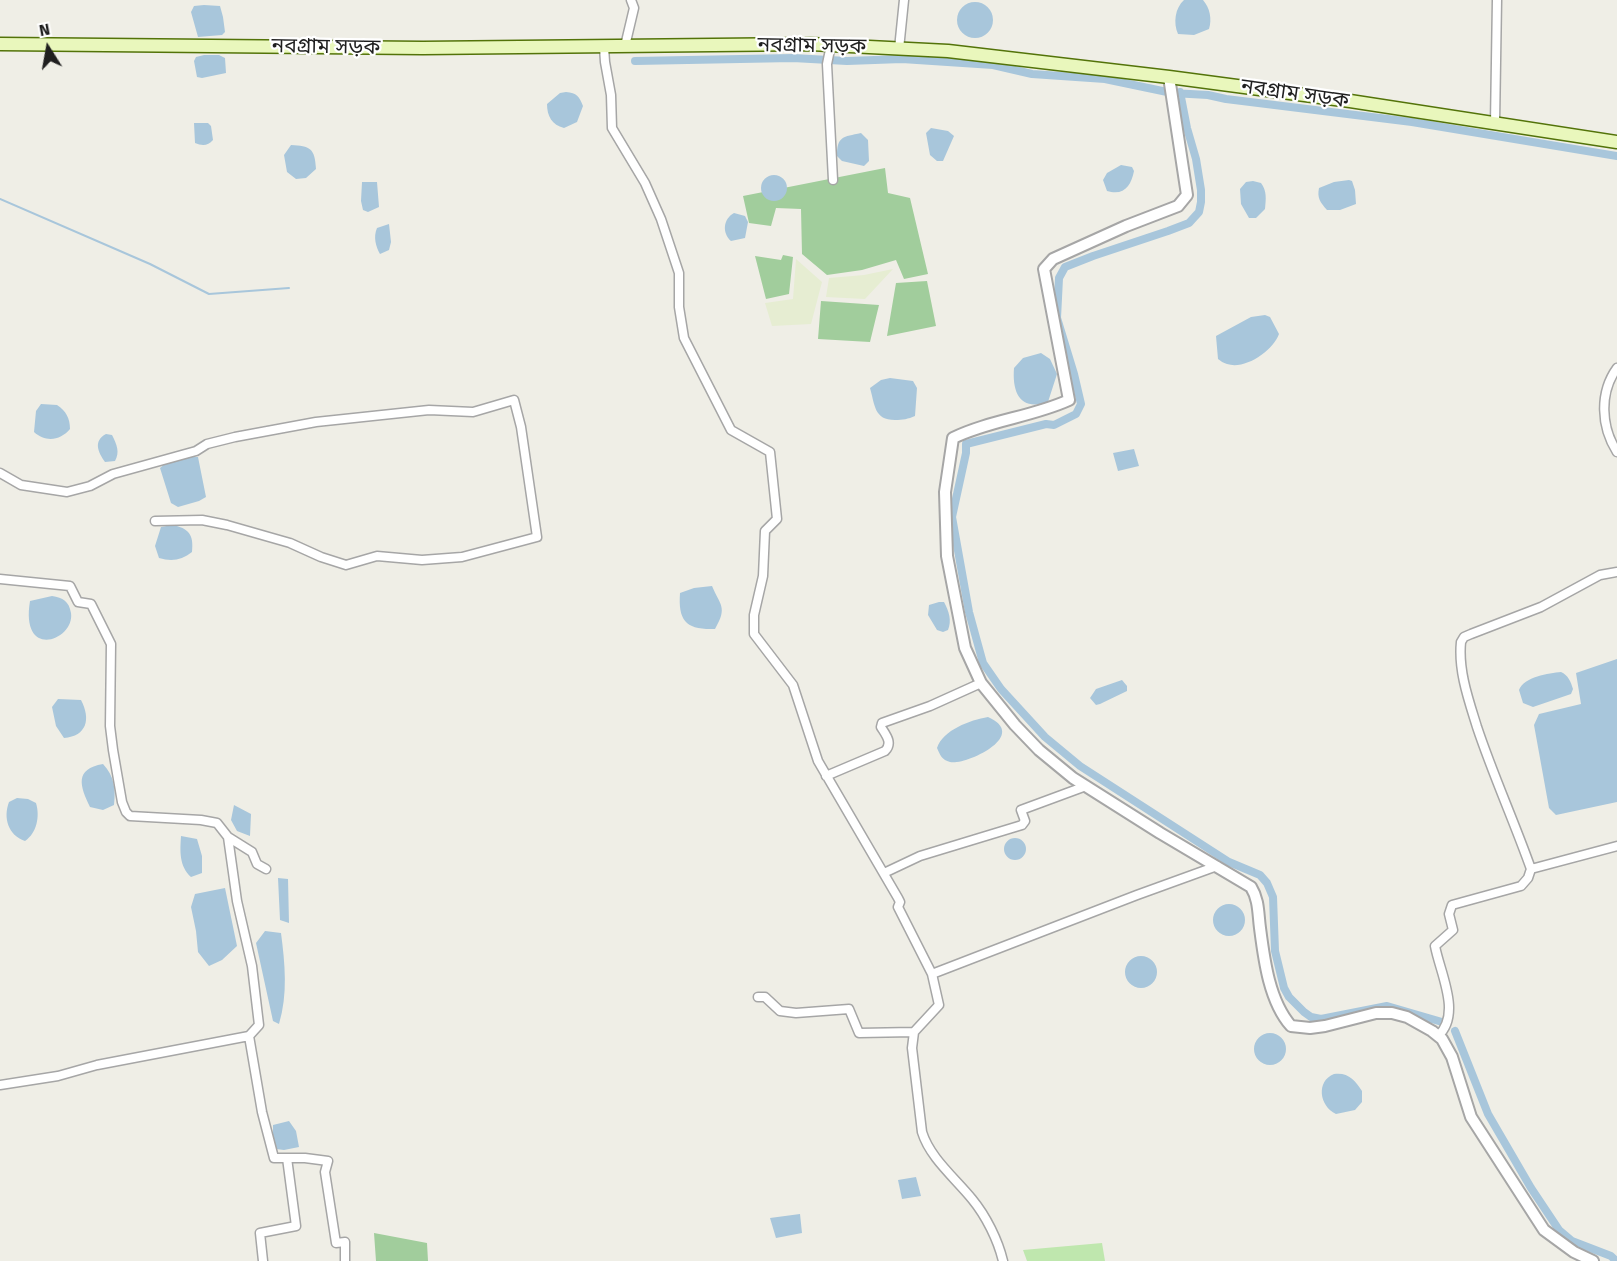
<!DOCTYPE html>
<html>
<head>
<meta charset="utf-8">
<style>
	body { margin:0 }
	#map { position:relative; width:1617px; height:1261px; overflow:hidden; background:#efeee6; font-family:"Fira Sans",sans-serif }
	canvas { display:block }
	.north { position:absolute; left:18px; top:18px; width:60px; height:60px; -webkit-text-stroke:4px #fff; paint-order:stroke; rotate:349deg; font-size:16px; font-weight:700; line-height:24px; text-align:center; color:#1f1f1f }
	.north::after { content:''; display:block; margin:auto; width:21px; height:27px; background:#1f1f1f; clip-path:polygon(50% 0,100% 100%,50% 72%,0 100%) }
</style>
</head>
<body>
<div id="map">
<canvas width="1617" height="1261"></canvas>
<div class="north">N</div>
</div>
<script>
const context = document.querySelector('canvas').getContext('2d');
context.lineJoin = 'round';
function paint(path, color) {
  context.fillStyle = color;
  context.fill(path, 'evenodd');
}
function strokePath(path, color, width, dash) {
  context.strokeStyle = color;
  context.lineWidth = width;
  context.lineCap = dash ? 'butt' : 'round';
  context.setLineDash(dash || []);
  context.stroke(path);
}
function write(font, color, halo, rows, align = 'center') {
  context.font = font + ' "Fira Sans","Noto Sans Bengali",sans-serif';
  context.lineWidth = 4.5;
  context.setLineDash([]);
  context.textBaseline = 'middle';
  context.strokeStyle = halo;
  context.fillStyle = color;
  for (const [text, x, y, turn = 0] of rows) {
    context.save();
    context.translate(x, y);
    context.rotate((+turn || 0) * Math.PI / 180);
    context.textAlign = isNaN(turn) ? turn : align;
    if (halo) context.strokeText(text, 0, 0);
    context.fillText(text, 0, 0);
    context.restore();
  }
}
paint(new Path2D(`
	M796,259L822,282L811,324L772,326L765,303L793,299Z
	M893,269L865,299L826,297L829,278L864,275Z`), '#e6edd2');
paint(new Path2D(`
	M1102,1243L1105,1261H1027L1023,1250Z`), '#bfe7ae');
paint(new Path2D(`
	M885,168L888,193L910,198L928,274L904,279L896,260L862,270L827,275L802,254L801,209L776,208L771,226L749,223L743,196Z
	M783,255L793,257L789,294L766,299L755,256L781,260Z
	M927,281L936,326L887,336L896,283Z
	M821,301L879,305L870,342L818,339Z
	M374,1233L427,1243L428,1261H376Z`), '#a1cd9c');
paint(new Path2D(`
	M1184,0H1203C1210,8 1212,19 1209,29L1194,35L1178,34C1173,23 1175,8 1184,0Z
	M957 20a18 18 0 1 1 36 0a18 18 0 1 1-36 0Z
	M204,5L220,6L223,17L225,32L222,35L198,37L191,12L194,6Z
	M204,55H219L225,58L226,73L202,78L197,77L194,61L196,57Z
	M566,92C577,93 579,96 583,106L577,122L564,128C552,125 547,116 547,104L560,93Z
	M194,123H208L211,126L213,140C208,146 202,146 195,143Z
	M931,128L948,131L954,136L943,161H937L930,155L926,133Z
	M861,133L868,140L869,161L864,166L842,161L837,156C837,136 843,137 861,133Z
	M291,145C310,146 315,148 316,169L306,178L296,179L287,172L284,155Z
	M1121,165L1132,167L1134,171C1131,186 1124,196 1107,191L1103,180L1107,173Z
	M761 188a13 13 0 1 1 26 0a13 13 0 1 1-26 0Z
	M1349,180L1352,181L1355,190L1356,204L1340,210H1327C1320,202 1317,198 1319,188L1334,182Z
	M1253,181L1261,183C1267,191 1266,199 1265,209L1256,218H1249L1241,204L1240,189L1246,182Z
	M362,182H377L379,207L368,212L363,210L361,201Z
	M734,213L745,216L748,222L745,238L731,241C722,233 723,219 734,213Z
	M389,224L391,242L389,250L380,254C376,247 373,237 377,228Z
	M1265,315L1270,317L1279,334C1273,351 1245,370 1227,364C1223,363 1221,361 1218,359L1216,336L1251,317Z
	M1041,353L1050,359L1057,374L1048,402C1021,411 1012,394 1014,368L1023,358Z
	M890,378L913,381L917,388L915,416C908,419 903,420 895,420C874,420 875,405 870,388L881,380Z
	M41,404L57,405C66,411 70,418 70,429C61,440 46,443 34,432L36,411Z
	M106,434L112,435C117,445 120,452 115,461L105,462C98,452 93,441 106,434Z
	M1134,449L1139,466L1118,471L1113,453Z
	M191,457H198L206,497L199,501L178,507L171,503L160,468L166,463Z
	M172,525C189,528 194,535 192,552C182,560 172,562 159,558L155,546L161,527Z
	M712,586C720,605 728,607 715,629C686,630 678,621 680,593L694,588Z
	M52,596C63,598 69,601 71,613C75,640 20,661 30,601Z
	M939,602H944C949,611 952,621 948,630L943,632L937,630L928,615L929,605Z
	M1617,659V802L1556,815L1549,808L1534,725L1539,714L1581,704L1576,673Z
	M1561,672C1568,675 1571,682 1573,689L1571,694L1533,707L1523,703L1519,690C1524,677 1549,673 1561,672Z
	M1122,680L1127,686V691L1100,704L1096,705L1090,698L1096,689Z
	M58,699L81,700C91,719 87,736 64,738L56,726L52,707Z
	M988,717C1031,736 964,766 950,762C942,760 940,755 937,748C943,730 970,720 988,717Z
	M103,764C114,776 116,788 114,805L103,810L90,807C80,786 74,769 103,764Z
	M17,798L28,799L36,803C40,816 37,833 25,841C8,835 3,818 9,802Z
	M234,805L251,814L250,836L237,831L231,820Z
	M181,836L197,839L202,856V873L191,877C179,866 180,851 181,836Z
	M1004 849a11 11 0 1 1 22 0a11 11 0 1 1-22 0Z
	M278,878L288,879L289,923L280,920Z
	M225,888L237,946L222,960L209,966L198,952L196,931L191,907L195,894Z
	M1213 920a16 16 0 1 1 32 0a16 16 0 1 1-32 0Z
	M265,931L281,933C285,964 288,994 279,1024L273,1021L256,943Z
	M1125 972a16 16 0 1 1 32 0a16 16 0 1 1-32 0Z
	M1254 1049a16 16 0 1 1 32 0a16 16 0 1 1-32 0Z
	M1334,1074C1348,1072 1355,1080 1362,1091V1102L1355,1110L1336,1114C1319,1106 1316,1081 1334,1074Z
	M289,1121L296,1131L299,1147L284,1150L276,1149L273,1136V1125Z
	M916,1177L921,1196L902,1199L898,1180Z
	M800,1214L802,1233L776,1238L770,1218Z`), '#a8c6db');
strokePath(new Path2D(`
	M0,199L150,264L209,294L289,288`), '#a8c6db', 2);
strokePath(new Path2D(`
	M635,61L793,58L847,61L902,59L993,65L1032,74L1105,79L1172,93L1208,95L1226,99L1412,122L1617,156
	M1180,92L1187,128L1196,159L1201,190V202L1199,212L1189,223L1168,231L1093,256L1065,267L1059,278L1057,318L1074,374L1081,404L1076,414L1054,425L1046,424L966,444V453L952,517L969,612L983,663L1001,689L1045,737L1080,766L1229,862L1260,875L1267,883L1273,897L1275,951L1284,988L1289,997L1304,1012L1311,1017L1321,1019L1387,1006L1442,1022
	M1455,1031L1488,1114L1531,1188L1559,1230L1572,1241L1611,1256L1616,1261`), '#a8c6db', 8);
const minor = new Path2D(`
	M831,45L827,64L833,180
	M625,46L634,8L631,0
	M604,47L605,62L611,95L612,128L645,183L661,219L679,273V307L684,338L731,430L770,452L777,519L765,531L763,576L754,615V634L793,685L818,761L898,898L900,902L898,907L932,974L939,1005L914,1032L912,1048L922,1132C930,1158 955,1178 972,1199C986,1216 998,1240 1003,1261
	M899,49L904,0
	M1495,123L1497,0
	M1617,368C1599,393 1601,427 1617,452
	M0,473L21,485L67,492L90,486L113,474L196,451L207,444L235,437L316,422L429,410L473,412L514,400L521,427L537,537L462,557L422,560L377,556L346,565L321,557L290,543L227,525L202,520L155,521
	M0,579L70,586L78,602L91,604L111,644L110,726L113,750L122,802L126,812L130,816L201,820L217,823L228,837L237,901L252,966L259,1025L249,1036L97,1065L58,1076L0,1085
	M826,776L885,751C893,743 886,735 881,727L882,723L930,706L981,683
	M228,837L252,852L257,864L266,869
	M1531,869L1617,846
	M884,873L920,856L1022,825L1025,821L1021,810L1086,786
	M932,974L1137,895L1217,866
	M758,997H765L780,1011L796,1013L849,1009L859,1033L914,1032
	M249,1036L262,1112L274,1158H305L328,1161L325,1172L336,1243L345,1242V1261
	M1438,1036C1462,1014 1440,973 1435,946L1453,930L1449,914L1452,905L1521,886L1528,878L1531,869C1514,821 1493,775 1477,727C1469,701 1458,671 1461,642L1464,637L1471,634L1541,607L1600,575L1617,572
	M263,1261L260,1233L296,1226L287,1158`);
const tertiary = new Path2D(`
	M1169,77L1187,195L1178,206L1126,226L1053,259L1044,269L1069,400C1032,417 990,420 953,438L945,492L947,556L965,648L981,683L1015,725L1039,750L1073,778L1160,833L1251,887C1259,900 1258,913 1260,928C1264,959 1269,1001 1291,1026L1310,1028L1325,1026L1376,1013H1392L1407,1017L1432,1031L1442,1039L1452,1057L1471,1117L1544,1230L1574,1252L1593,1261`);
const secondary = new Path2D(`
	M0,44L423,48L810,44L948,51L1169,77L1350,101L1617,142`);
strokePath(minor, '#a6a6a6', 11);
strokePath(tertiary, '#a6a6a6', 14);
strokePath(secondary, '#537309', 15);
strokePath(minor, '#fff', 8);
strokePath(tertiary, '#fff', 10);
strokePath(secondary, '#e9f7bc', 12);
write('21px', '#1f1f1f', '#fff', [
	["নবগ্রাম সড়ক",812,46,1],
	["নবগ্রাম সড়ক",326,47,1],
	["নবগ্রাম সড়ক",1295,94,8]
]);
</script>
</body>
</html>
